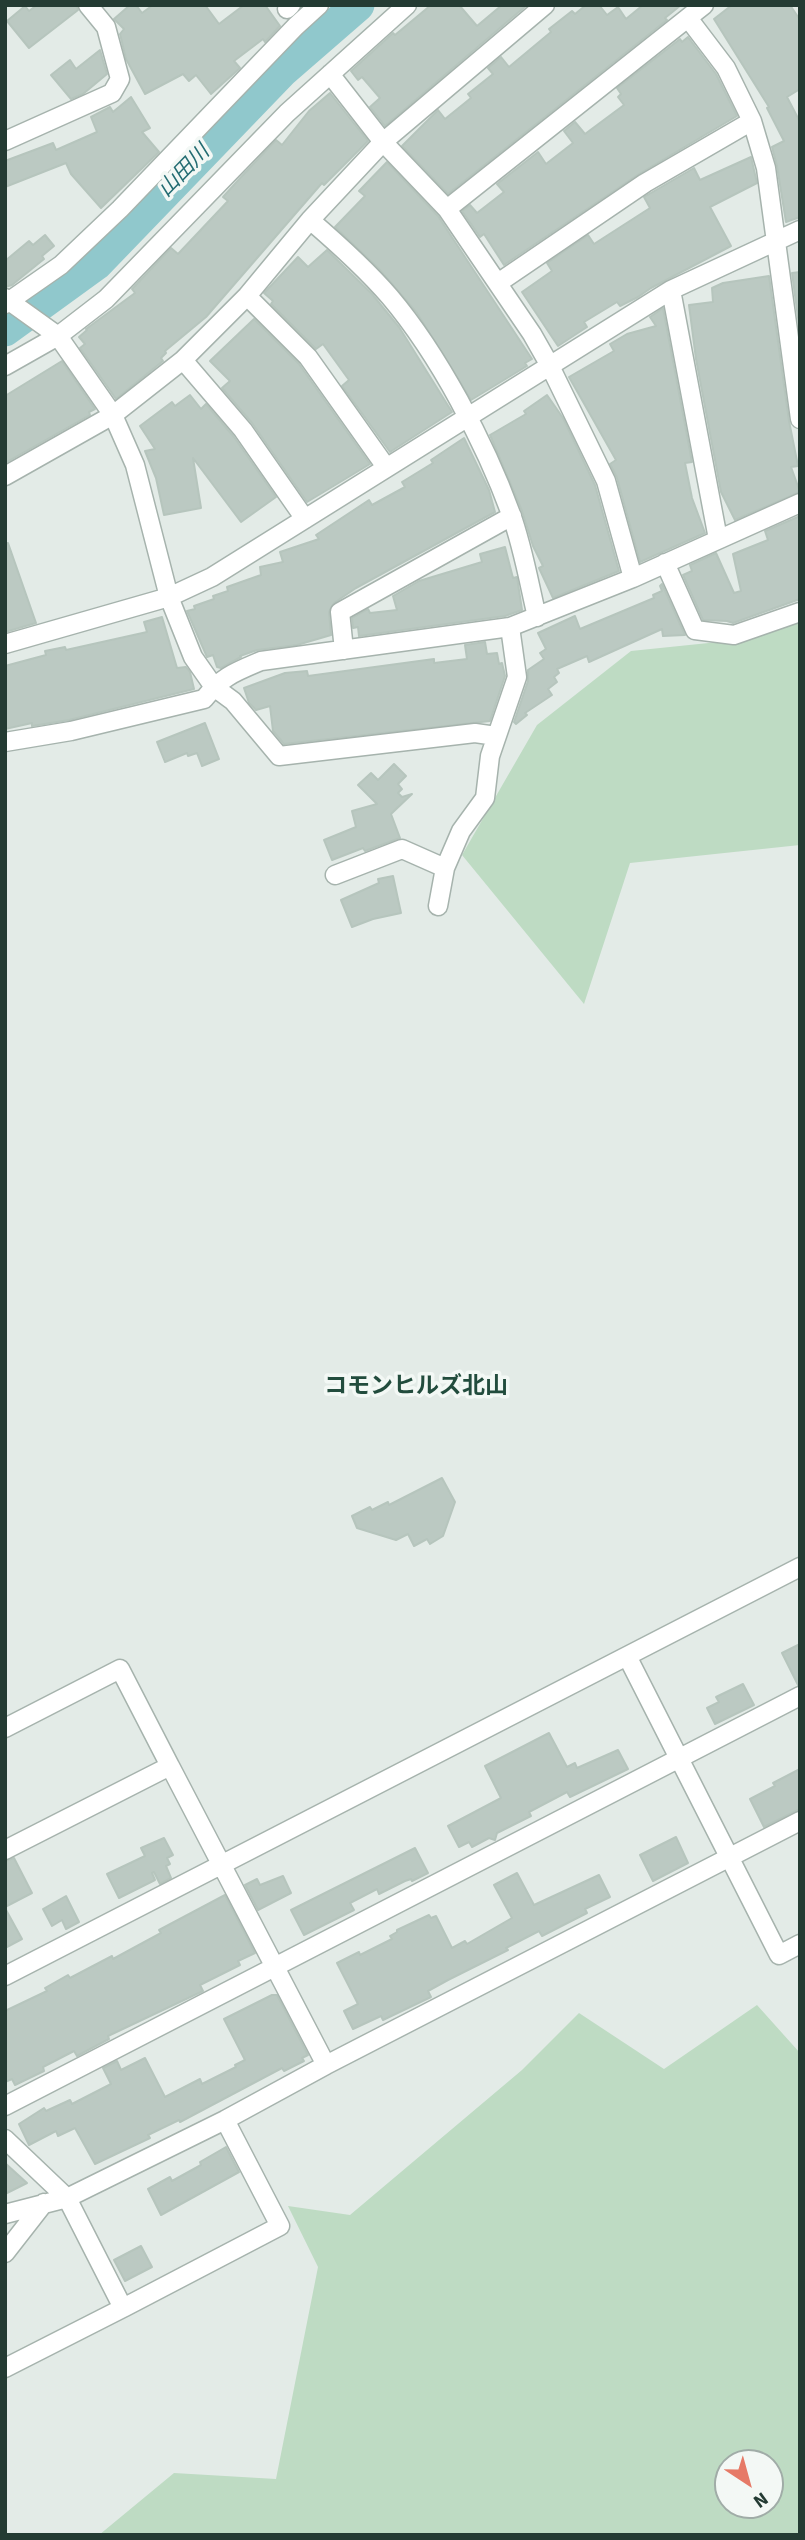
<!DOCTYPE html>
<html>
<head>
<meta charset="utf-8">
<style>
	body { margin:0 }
	#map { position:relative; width:805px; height:2540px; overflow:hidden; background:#e3ebe7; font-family:"Source Sans 3",sans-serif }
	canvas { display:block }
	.frame { position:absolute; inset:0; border:7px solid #243b33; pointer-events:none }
	.north { position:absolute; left:714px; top:2449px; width:70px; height:70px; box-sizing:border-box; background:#f3f8f5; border:2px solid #a0aca7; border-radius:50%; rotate:144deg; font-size:19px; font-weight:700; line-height:28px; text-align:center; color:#243b33 }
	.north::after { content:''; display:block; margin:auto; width:24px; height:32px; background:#e67a67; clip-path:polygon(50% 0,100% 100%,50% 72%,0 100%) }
</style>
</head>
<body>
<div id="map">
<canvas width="805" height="2540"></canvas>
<div class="frame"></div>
<div class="north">N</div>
</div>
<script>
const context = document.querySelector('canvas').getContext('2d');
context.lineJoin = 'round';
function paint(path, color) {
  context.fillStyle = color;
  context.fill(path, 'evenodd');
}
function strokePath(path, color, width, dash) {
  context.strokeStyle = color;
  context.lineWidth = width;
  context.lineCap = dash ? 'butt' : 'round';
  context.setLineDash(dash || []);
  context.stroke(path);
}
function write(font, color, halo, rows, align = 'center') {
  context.font = font + ' "Source Sans 3","Noto Sans JP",sans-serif';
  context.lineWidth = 7;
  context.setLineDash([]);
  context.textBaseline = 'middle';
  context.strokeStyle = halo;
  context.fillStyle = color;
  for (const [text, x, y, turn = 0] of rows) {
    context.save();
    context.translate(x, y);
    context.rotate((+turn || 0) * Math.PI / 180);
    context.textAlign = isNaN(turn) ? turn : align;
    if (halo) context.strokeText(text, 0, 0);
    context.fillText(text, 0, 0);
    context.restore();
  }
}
paint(new Path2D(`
	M800,621V845L630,863L584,1004L462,855L537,725L631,651L728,641Z
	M757,2005L800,2053V2535H99L174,2473L276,2479L318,2267L288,2206L350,2215L522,2070L579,2013L664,2069ZM728,2463H770V2505H728Z`), '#bedbc3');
strokePath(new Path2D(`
	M5,330L96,264L282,71L358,5`), '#90c8cc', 33);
const building = new Path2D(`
	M37,5H77L78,10L29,48L7,21L25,6L29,11Z
	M130,5H136L142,13L153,5H205L219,24L244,5H265L280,26L265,42L263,39L234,61L240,68L211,94L196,75L189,81L183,74L145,94L126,59L120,34L124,29L114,19Z
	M431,5H459L477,26L502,5H527L385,126L370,107L380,98L362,77L358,80L351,71L393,33L395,35Z
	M586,5H599L607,15L618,7L626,19L643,5H681L665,18L667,20L448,194L402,146L438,110L445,119L471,98L468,94L493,74L488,68L501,57L509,67L551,32L549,29L572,11L575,14Z
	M732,5H790L800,20V89L787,97L800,122V217L786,222L777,166L772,147L784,141L767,108L769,107L714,19Z
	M688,37L716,74L737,116L639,174L504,265L484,234L480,237L462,211L470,205L477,213L504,192L497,184L538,152L546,164L573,143L564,131L575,122L585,134L624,105L618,97L621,94L617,88L680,39L682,42Z
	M100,50L107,74L83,94L71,99L51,75L70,60L76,69Z
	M330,93L368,141L324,185L322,183L206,317L165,351L166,353L161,358L163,361L116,399L80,348L85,344L79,337L87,330L86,329L135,293L132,289L171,248L178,254L228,201L223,197L242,176L276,140L282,145L309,111Z
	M131,97L150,128L142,132L159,152L101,208L71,174L66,163L5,187V161L53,143L56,150L97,132L91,117L110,107L113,112Z
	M751,157L757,183L710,207L731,246L651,288L638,297L620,306L617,302L584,322L587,327L558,346L522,292L552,271L547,263L588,235L594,244L650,208L644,197L694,168L700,180Z
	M387,162L438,216L532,359L525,363L527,366L471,400L417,313L379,269L335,227L365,196L359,191Z
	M45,235L54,246L42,256L44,259L12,285L5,287V261L29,241L33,245Z
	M327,250L372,294L399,327L452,412L390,452L342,386L349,380L323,344L316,349L271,304L273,301L264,293L298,257L308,267Z
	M800,272V332L792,273Z
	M769,276L789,421L798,466L791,467L800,492L735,520L721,492L696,359L689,305L713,302L712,288L723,283Z
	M663,308L692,462L685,463L692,498L705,533L640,562L617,478L610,464L616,460L569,377L614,351L610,344L627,334L656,326L650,317Z
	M254,319L299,364L370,464L307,502L252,423L222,388L230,381L210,361Z
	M62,361L95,409L89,412L90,415L5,463V396Z
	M190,395L201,409L206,404L234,437L276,497L241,522L193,458L201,508L164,515L156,478L145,451L155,449L140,426L172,402L175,406Z
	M547,395L563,418L595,485L619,571L553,598L539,568L543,566L533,546L522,511L490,435L526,414L524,411Z
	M464,438L489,490L495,512L356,588L334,603L329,612L331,635L297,645L257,650L240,656L241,657L221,668L217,667L213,655L207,657L187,611L195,609L194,606L214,599L213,596L228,591L227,587L261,575L260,567L283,562L280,552L319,539L316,535L369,500L372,505L405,487L402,482L433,463L431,460Z
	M800,516V599L733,623L727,621L703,620L683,575L692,571L690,565L716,553L734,593L741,591L733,554L768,540L765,531Z
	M8,543L36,623L5,632V544Z
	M505,547L513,578L517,577L522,610L505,616L359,636L358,627L353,628L352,618L368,609L370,613L397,610L393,596L419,581L482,562L480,554Z
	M662,584L685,635L663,636L662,629L589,662L587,656L557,669L559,673L554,677L557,682L548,689L552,695L525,713L527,715L516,724L514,722L528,681V670L544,659L540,653L546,649L538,633L575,616L580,629L654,598L653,595L662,591L660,586Z
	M162,617L177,668L186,667L190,672L194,689L69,720L32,726V723L5,729V666L46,655L45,651L65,647L66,650L147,632L144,622Z
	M485,642L487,654L497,653L499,664L502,663L505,676L490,721L284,744L273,731L270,706L256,710L249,703L244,688L285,673L307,671L308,676L434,659V663L467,659L465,645Z
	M205,723L219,759L202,766L197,753L188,756L187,753L165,762L157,742Z
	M394,764L406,776L398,784L402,789L398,793L402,797L412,794L391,814L400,838L365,851L363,848L332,860L324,840L356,827L352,811L377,804L358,785L371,773L378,780Z
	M393,876L401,913L373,919L352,927L341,900L379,883L378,879Z
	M442,1478L455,1502L443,1536L430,1544L427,1539L414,1546L408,1534L396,1540L357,1528L352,1516L370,1507L372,1510L388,1502L389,1505Z
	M800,1644V1685H798L782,1653Z
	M743,1684L754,1705L715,1724L707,1708L719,1702L716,1697Z
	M549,1733L567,1767L575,1763L577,1768L618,1750L628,1769L570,1797L567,1792L529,1812L531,1816L497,1833L495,1840L489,1838L472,1847L469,1842L459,1847L448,1826L501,1798L485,1766Z
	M800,1769V1809L764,1827L750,1799L775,1786L773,1783Z
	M676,1837L688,1863L653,1881L640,1855Z
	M164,1838L173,1855L167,1858L170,1864L166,1866L171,1878L160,1884L154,1872L152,1873L155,1880L119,1898L107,1874L145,1856L141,1848Z
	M415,1848L428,1873L412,1881L411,1879L405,1881L379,1894L377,1889L350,1903L354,1910L304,1935L291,1910Z
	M14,1858L32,1893L5,1907V1861Z
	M517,1873L534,1905L599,1875L610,1897L585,1909L587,1913L542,1936L539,1931L506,1948L508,1950L448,1980L428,1991L431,1997L383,2020L381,2016L353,2029L344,2011L358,2004L337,1963L359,1952L360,1955L392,1939L390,1936L397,1932V1930L429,1915L431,1918L436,1916L452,1948L465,1941L467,1944L512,1918L494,1885Z
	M283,1876L291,1893L258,1910L245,1885L257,1879L260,1885Z
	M225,1895L255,1953L238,1961L240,1965L200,1985L203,1991L108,2036L109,2039L92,2048L77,2056L74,2051L43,2067L44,2071L15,2085L12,2079L5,2082V2011L47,1991L45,1988L68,1975L70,1978L112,1956L113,1959L161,1933L159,1930Z
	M66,1896L79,1922L66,1929L62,1920L52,1926L43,1909Z
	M5,1908L22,1939L5,1948Z
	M272,1995H277L308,2055L302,2058L304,2061L284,2071L282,2068L180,2122L179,2120L148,2135L150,2138L95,2164L75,2128L58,2136L56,2131L29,2145L19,2124L44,2108L46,2111L70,2100L72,2104L111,2084L103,2068L117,2061L121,2070L145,2058L165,2097L200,2079L202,2084L236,2067L235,2065L245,2060L224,2019Z
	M226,2147L239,2172L161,2215L148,2189L170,2177L172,2181L201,2165L200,2162Z
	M5,2163L27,2183L5,2194Z
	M141,2246L152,2267L125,2281L114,2260Z`);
paint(building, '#bbc9c2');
strokePath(building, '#b6c5bd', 2);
const minor = new Path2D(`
	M287,9L291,5
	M688,18L726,68L752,121L766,168L800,419
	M330,74L383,142L447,209L532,334L549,364L606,481L633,578
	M5,141L112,93L120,79L106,27L88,5
	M447,209L704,5
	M310,220C338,244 366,269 390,297C439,355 485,443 511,514C523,547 529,583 537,617
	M498,283L645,183L752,121
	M671,290L718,539
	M247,296L308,357L386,467
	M5,298L58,336L113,415L135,465L169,597L193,657L214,687L233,701L279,756L475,733L496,736
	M5,304L61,265L120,209L296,26L319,5
	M183,360L243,430L305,519
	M5,366L58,336L106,299L287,113L407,5
	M5,476L113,415L183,360L247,296L310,220L383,142L545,5
	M665,563L695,630L734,635L800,612
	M5,644L169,597L212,577L671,290L800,230
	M344,650L340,612L512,516
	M5,742L71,731L204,699C221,677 235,672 261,661L510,627L633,578L800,503
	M335,875L402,849L445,868
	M438,906L445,868L461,831L485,798L490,756L517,677L510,627
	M800,1567L627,1656L779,1955L800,1944
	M5,1728L120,1669L170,1766L5,1850
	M5,1976L627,1656
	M326,2065L800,1821
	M5,2106L800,1696
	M5,2139L67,2198L123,2308L280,2226L225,2120
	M5,2214L67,2198L225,2120L326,2065L170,1766
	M5,2253L44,2203
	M5,2368L123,2308`);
strokePath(minor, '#a6b3ad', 21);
strokePath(minor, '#fff', 18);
write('italic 21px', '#236c72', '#f3f8f5', [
	["山田川",185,172,-46]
]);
write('bold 23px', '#224c3d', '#f3f8f5', [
	["コモンヒルズ北山",416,1388]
]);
</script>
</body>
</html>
